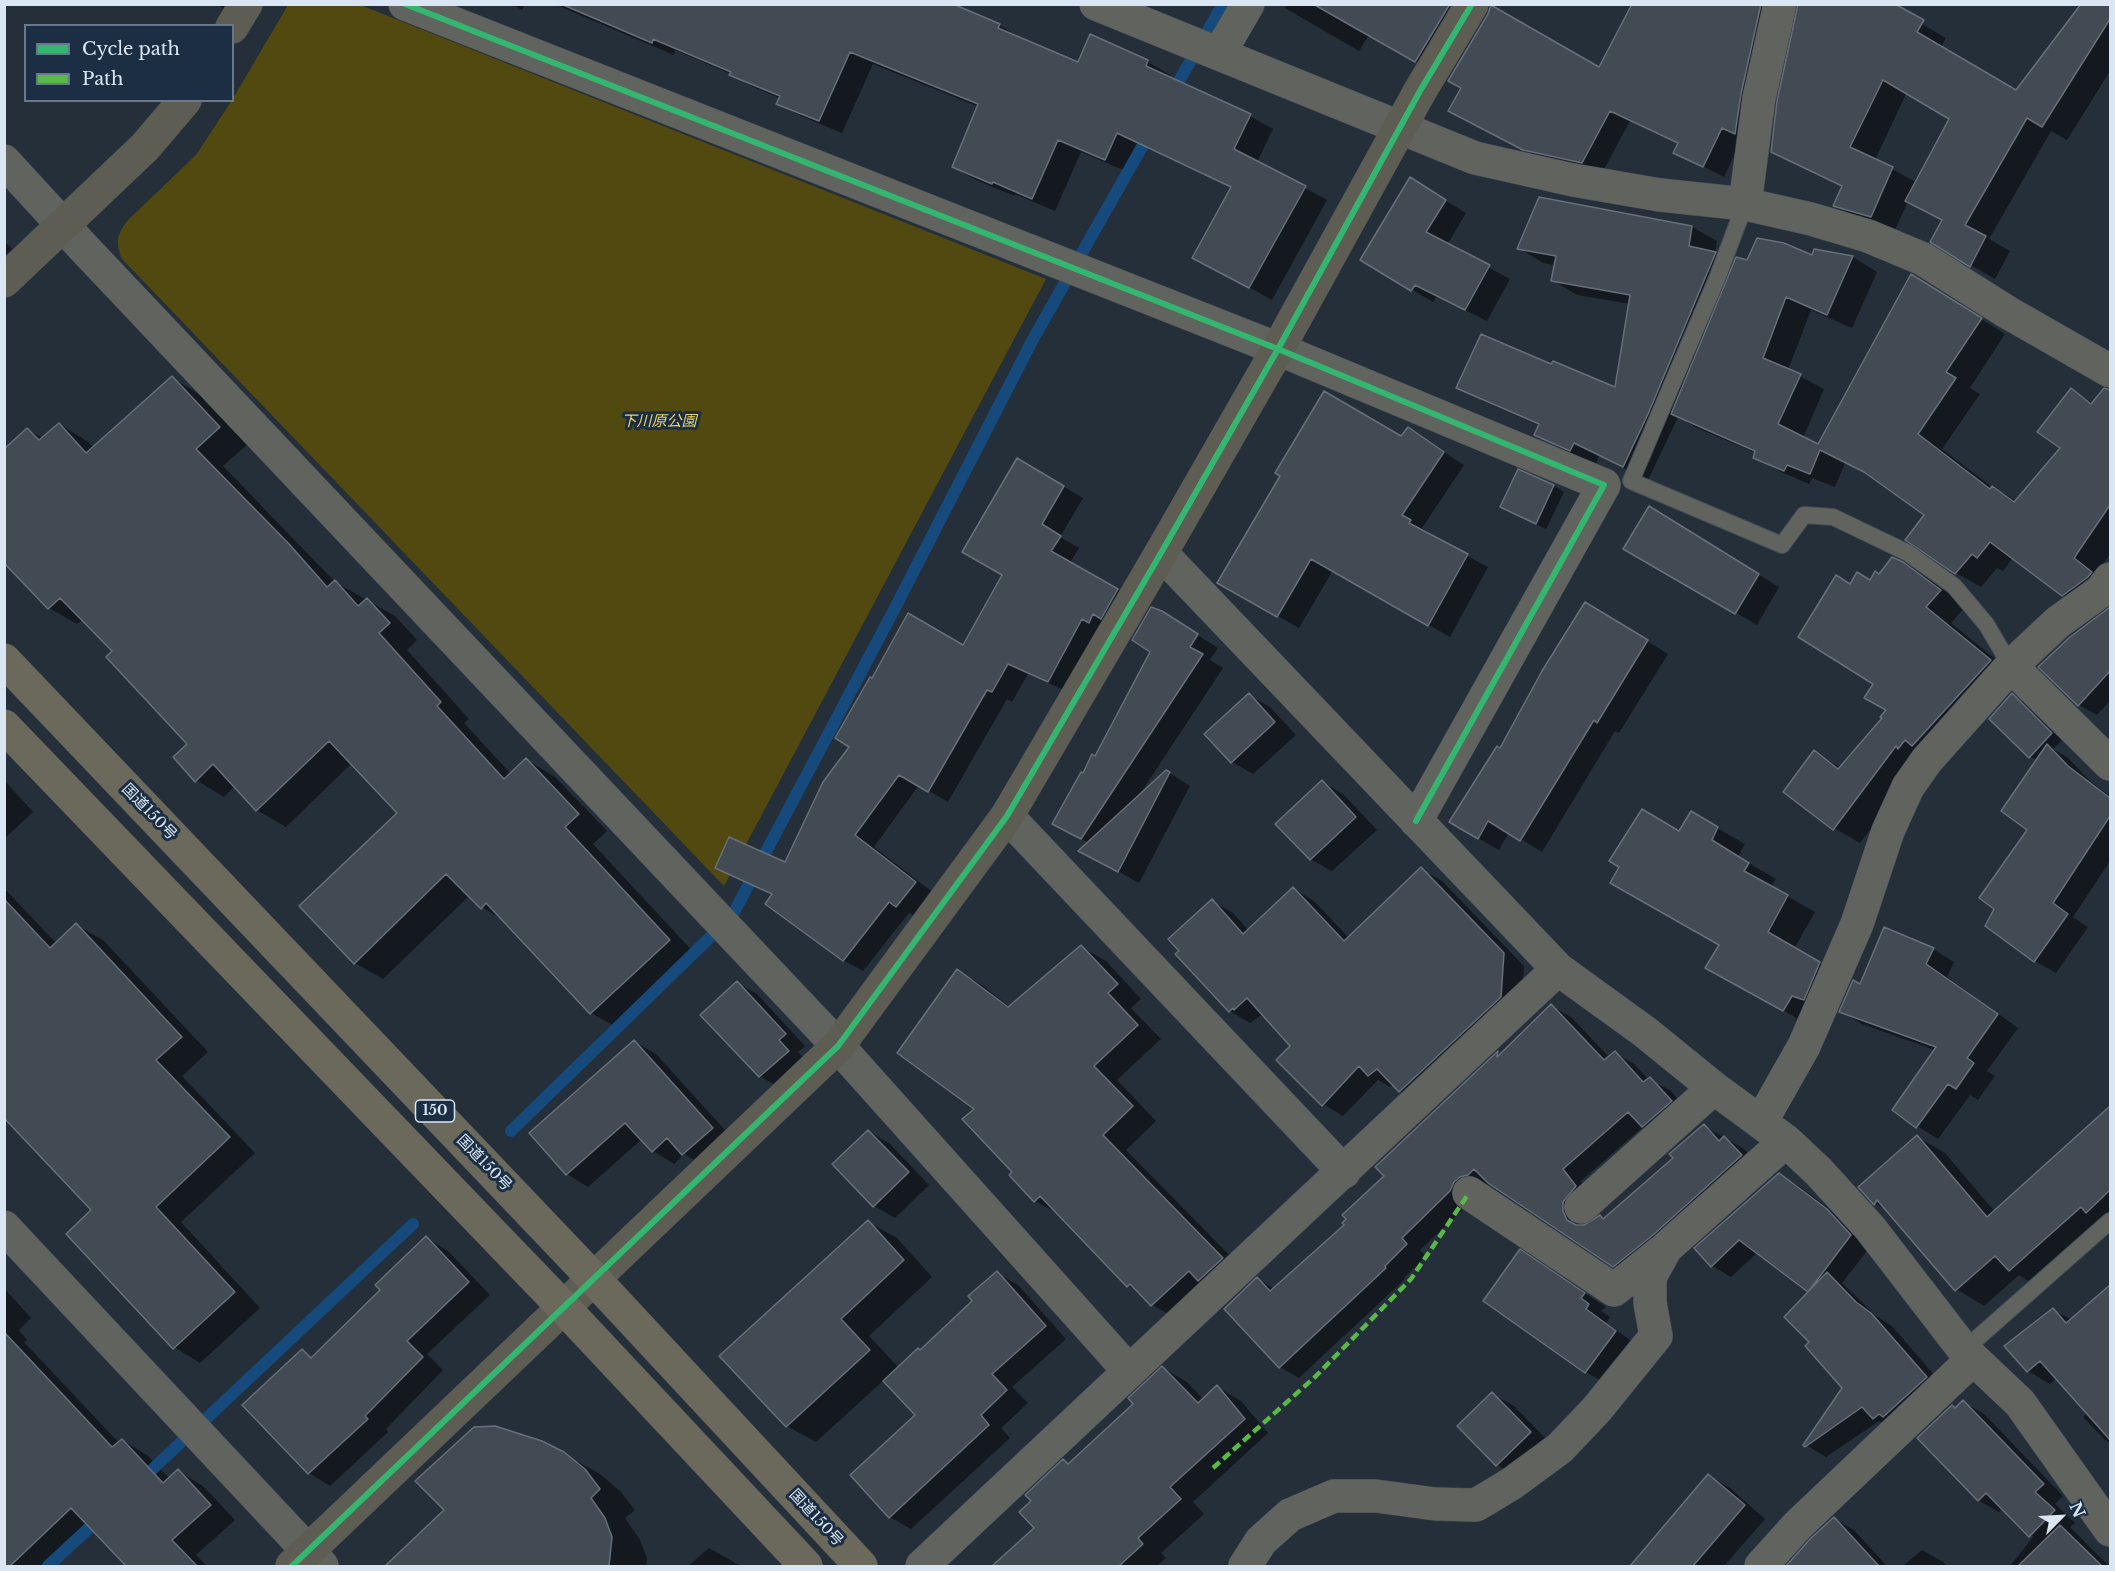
<!DOCTYPE html>
<html>
<head>
<meta charset="utf-8">
<style>
	body { margin:0 }
	#map { position:relative; width:2115px; height:1571px; overflow:hidden; background:#242f3a; font-family:"Libre Baskerville",serif }
	canvas { display:block }
	.frame { position:absolute; inset:0; border:6px solid #dae6f4; pointer-events:none }
	.legend { position:absolute; left:24px; top:24px; width:210px; height:78px; box-sizing:border-box; background:#1b2e43; border:2px solid #67788a; margin:0; padding:8px 10px; list-style:none; font-size:18px; color:#dae6f4 }
	.legend li { display:flex; align-items:center; gap:12px; height:30px }
	.legend b { width:30px; border:2px solid #67788a }
	.north { position:absolute; left:2031px; top:1487px; width:60px; height:60px; -webkit-text-stroke:4px #1b2e43; paint-order:stroke; rotate:66deg; font-size:16px; font-weight:700; line-height:24px; text-align:center; color:#dae6f4 }
	.north::after { content:''; display:block; margin:auto; width:21px; height:27px; background:#dae6f4; clip-path:polygon(50% 0,100% 100%,50% 72%,0 100%) }
</style>
</head>
<body>
<div id="map">
<canvas width="2115" height="1571"></canvas>
<div class="frame"></div>
<ul class="legend">
<li><b style="height:8px;background:#33b770"></b>Cycle path</li>
<li><b style="height:8px;background:#58b947"></b>Path</li>
</ul>
<div class="north">N</div>
</div>
<script>
const context = document.querySelector('canvas').getContext('2d');
context.lineJoin = 'round';
function paint(path, color) {
  context.fillStyle = color;
  context.fill(path, 'evenodd');
}
function strokePath(path, color, width, dash) {
  context.strokeStyle = color;
  context.lineWidth = width;
  context.lineCap = dash ? 'butt' : 'round';
  context.setLineDash(dash || []);
  context.stroke(path);
}
function write(font, color, halo, rows, align = 'center') {
  context.font = font + ' "Libre Baskerville","Noto Sans JP",serif';
  context.lineWidth = 6;
  context.setLineDash([]);
  context.textBaseline = 'middle';
  context.strokeStyle = halo;
  context.fillStyle = color;
  for (const [text, x, y, turn = 0] of rows) {
    context.save();
    context.translate(x, y);
    context.rotate((+turn || 0) * Math.PI / 180);
    context.textAlign = isNaN(turn) ? turn : align;
    if (halo) context.strokeText(text, 0, 0);
    context.fillText(text, 0, 0);
    context.restore();
  }
}
paint(new Path2D(`
	M358,4L1046,279L724,886L122,259C115,242 117,233 129,219L196,155L232,100L288,5Z`), '#524910');
paint(new Path2D(`
	M216,4H227L224,9Z
	M511,4H525L522,10Z
	M554,4H949L999,25L1021,38L1078,64L1090,36L1148,62L1170,75L1169,78L1250,116L1273,129L1257,162L1327,200L1272,300L1217,270L1232,188L1140,145L1128,172L1081,152L1055,211L1015,194V196L976,180L953,167L979,107L873,64L842,133L801,116L778,103L780,98L753,87L731,74L675,50L674,55Z
	M1288,4H1479L1437,73L1369,35L1359,51L1285,8Z
	M1643,4H1784L1742,138L1724,177L1675,152L1679,144L1630,121L1602,173L1544,160L1470,121L1599,69Z
	M2074,4H2110V71L2067,140L2051,131L1989,239L2010,251L1995,279L1971,265L1943,220L1908,201L1895,230L1859,219L1835,205L1843,187L1772,151L1922,24L1946,38L1941,47L2016,92L2080,8ZM1907,92L1951,118L1916,182L1875,160Z
	M1432,192L1466,213L1447,245L1510,279L1487,321L1437,296L1433,302L1362,260Z
	M1692,227L1717,241L1715,253L1735,265L1748,262L1813,257L1815,250L1853,257L1877,272L1852,328L1811,310L1788,370L1824,389L1803,438L1819,446L1937,291L2005,334L1970,388L1980,394L1942,449L1992,487L2016,501L2062,448L2071,390L2093,403L2097,399L2110,406V554L2097,573L2088,609L2063,595L2013,557L2003,571L1997,568L1981,587L1956,573L1926,515L1874,477L1845,463L1835,487L1812,478L1809,484L1779,471L1755,457L1756,453L1697,428L1678,417L1648,480L1599,456L1596,464L1561,449L1536,435L1540,426L1483,401L1458,387L1552,366L1616,390L1630,304L1577,295L1552,280L1555,265L1543,263L1519,248Z
	M4,241L12,249L4,256Z
	M172,378L201,395L248,444L223,466L335,582L395,616L417,640L407,650L469,719L464,723L511,774L527,760L555,777L607,831L593,844L698,957L620,1029L591,1013L505,921L482,907L470,895L383,979L355,963L399,813L352,763L286,827L257,810L235,786L224,797L196,780L189,744L114,651L83,619L77,624L49,608L28,430L43,438L59,424L87,441L94,448Z
	M1408,429L1464,465L1422,528L1432,534L1430,536L1488,567L1450,637L1333,570L1299,628L1219,583L1402,438Z
	M1018,460L1083,498L1060,537L1079,548L1070,563L1137,601L1068,692L1028,674L1012,702L1007,699L948,802L919,785L874,847L935,894L916,917L909,913L863,971L843,960L773,896L717,867L786,864L964,647L1004,575Z
	M1554,486L1564,492L1546,529L1502,507Z
	M1671,521L1779,587L1757,625L1625,548Z
	M1902,563L1929,579L1966,606L1951,623L2016,676L1922,761L1860,843L1834,828L1814,752L1841,768L1884,718L1888,710L1875,683L1851,585L1870,582Z
	M2110,609V701L2097,715L2079,705L2071,638Z
	M1606,616L1668,654L1619,733L1615,731L1542,852L1509,832L1499,850L1478,838L1500,750Z
	M1184,626L1218,648L1210,660L1223,668L1140,794L1166,771L1190,786L1139,883L1102,862L1089,843L1075,836L1084,775Z
	M1249,695L1270,707L1296,735L1253,774L1232,762Z
	M2012,695L2022,701L2062,740L2053,749L2068,758L2089,780L2110,796V861L2073,917L2088,927L2056,973L2035,961L2029,829L2037,760L2030,757L1991,718Z
	M4,780L33,812L4,839Z
	M1322,782L1343,794L1377,830L1332,871L1310,859Z
	M1691,813L1745,844L1738,857L1776,879L1771,887L1815,912L1794,949L1846,978L1811,1026L1734,983L1685,836Z
	M1421,869L1442,881L1524,966L1521,1009L1421,1103L1400,1091L1393,1084L1390,1087L1378,1080L1343,1116L1323,1104L1292,1046L1263,1014L1250,1023L1230,1011L1212,901L1233,913L1249,931L1294,889L1314,901L1349,938Z
	M4,888L56,943L76,925L103,940L208,1052L182,1076L255,1153L181,1222L260,1308L200,1363L174,1347L93,1211L4,1116Z
	M1081,947L1106,961L1141,999L1131,1008L1161,1039L1117,1080L1156,1121L1126,1150L1246,1272L1176,1318L1152,1305L1140,1293L1128,1285L1059,1214L1035,1201L1014,1172L976,1109L958,971L982,985L1010,1007Z
	M1933,949L1954,962L1947,977L2018,1028L1987,1071L1995,1076L1978,1100L1970,1095L1938,1139L1917,1126L1935,1050L1862,1024L1841,1012L1861,986Z
	M737,983L757,994L805,1046L798,1052L808,1063L780,1088L760,1076Z
	M1551,1006L1571,1017L1609,1057L1615,1053L1634,1064L1649,1080L1670,1090L1690,1113L1663,1137L1644,1126L1581,1181L1595,1198L1582,1213V1224L1584,1227L1600,1217L1605,1220L1675,1158L1704,1126L1744,1149L1760,1167L1634,1277L1491,1183L1480,1187L1470,1203L1420,1250L1426,1256L1404,1278L1405,1279L1299,1378L1280,1367L1257,1279L1275,1289L1346,1225L1386,1176L1377,1167L1498,1053L1501,1055Z
	M635,1042L656,1054L734,1140L704,1166L684,1154L674,1164L653,1151L642,1139L588,1187L567,1174L531,1133Z
	M2105,1113L2110,1116V1225L2038,1287L2019,1275L1984,1306L1956,1289L1889,1212L1875,1203L1860,1187L1917,1137L1945,1153L1995,1212Z
	M868,1131L890,1144L929,1185L895,1218L874,1206Z
	M1779,1174L1799,1186L1847,1222L1870,1247L1842,1283L1876,1316L1892,1326L1946,1389L1894,1429L1879,1421L1826,1457L1806,1445L1844,1388L1811,1342V1291L1758,1252L1731,1277L1712,1266Z
	M868,1222L897,1238L932,1277L869,1336L899,1368L921,1351L975,1301L997,1273L1018,1285L1066,1339L1012,1387L1028,1403L1001,1428L1010,1438L911,1529L890,1517L917,1415L884,1380L816,1442L787,1426Z
	M427,1238L448,1251L490,1295L427,1354L443,1370L386,1429L388,1432L330,1486L309,1473L302,1351L313,1358L382,1290Z
	M1541,1264L1606,1307L1601,1311L1610,1317L1606,1323L1636,1344L1607,1384L1586,1372L1485,1301Z
	M2110,1287V1443L2104,1439L2083,1417L2088,1412L2057,1378L2050,1384L2028,1371L2053,1310L2072,1320Z
	M4,1288L31,1318L19,1330L27,1340L24,1342L119,1443L122,1440L147,1455L170,1479L178,1471L203,1486L235,1520L196,1555L207,1566H128L91,1527L49,1566H4Z
	M1163,1368L1187,1382L1204,1400L1217,1387L1241,1401L1268,1433L1193,1502L1204,1514L1161,1553L1166,1558L1157,1566H994L1036,1528L1033,1501L1064,1461L1070,1464L1135,1404Z
	M1492,1394L1514,1406L1552,1445L1519,1477L1497,1465Z
	M1963,1402L1984,1414L2063,1496L2055,1504L2075,1523L2070,1527L2109,1566H2010L2033,1537L2003,1508L1999,1512L1978,1500L1956,1409Z
	M564,1454L600,1474L620,1491L635,1510L625,1518L640,1540L647,1558L646,1566H399L393,1560Z
	M1708,1476L1730,1488L1765,1519L1724,1566H1632Z
	M1834,1519L1854,1530L1887,1566H1806L1797,1557Z
	M709,1548L741,1566H688Z
	M1922,1550L1943,1562L1947,1566H1903Z`), '#0007');
strokePath(new Path2D(`
	M1171,95L1223,4
	M511,1131L732,916L896,606L1032,341L1151,131
	M141,1480L413,1224
	M48,1566L102,1516`), '#164a7d', 12);
const building = new Path2D(`
	M561,4H953L1000,24L998,28L1078,62L1090,34L1148,60L1146,66L1251,114L1234,149L1306,186L1249,288L1192,258L1231,187L1117,133L1105,160L1058,140L1032,199L993,182L992,184L952,167L978,104L850,52L819,121L776,104L780,96L729,75L731,72L653,39L652,43Z
	M1313,4H1450L1415,62Z
	M1632,4H1761L1741,94L1735,134L1722,128L1703,167L1673,153L1678,143L1610,111L1582,163L1523,150L1448,111L1461,88L1448,81L1488,14L1491,5L1599,67Z
	M1798,4H1895L1924,20L1917,32L2016,90L2081,4H2110V19L2042,127L2027,118L1965,225L1986,236L1970,267L1930,242L1942,220L1905,201L1949,119L1883,80L1850,147L1893,167L1871,217L1833,206L1842,186L1771,152L1777,101Z
	M1410,177L1446,200L1426,232L1490,265L1465,310L1415,285L1411,291L1360,260Z
	M1539,197L1692,226L1689,246L1716,252L1648,414L1623,467L1574,443L1570,451L1534,435L1539,424L1456,388L1481,334L1551,364L1553,361L1615,387L1630,295L1551,281L1556,256L1517,249Z
	M1757,238L1784,243L1812,255L1814,249L1853,256L1827,315L1786,297L1763,358L1801,374L1778,424L1818,444L1911,274L1982,318L1946,372L1956,378L1918,434L1990,489L1992,486L2014,502L2060,448L2037,432L2071,388L2091,404L2104,388L2110,390V505L2074,558L2092,572L2088,577L2062,596L1990,542L1977,558L1972,554L1955,574L1905,540L1924,515L1864,472L1820,450L1810,474L1787,465L1784,471L1753,458L1755,451L1671,414L1736,257L1747,260Z
	M172,376L220,427L196,449L290,545L327,587L335,580L358,606L367,598L390,623L379,633L441,702L437,706L504,779L526,758L579,814L565,827L670,940L590,1014L486,903L481,909L446,874L354,964L299,906L397,813L329,741L256,811L213,764L195,782L173,757L187,744L106,657L112,651L60,598L48,609L4,563V449L27,428L39,440L59,423L86,453Z
	M1324,391L1401,436L1408,427L1444,452L1402,515L1411,520L1409,523L1468,554L1428,626L1311,559L1277,617L1217,583L1280,476L1275,473Z
	M1017,458L1064,486L1042,524L1061,536L1051,551L1118,589L1101,619L1093,614L1089,623L1082,619L1048,682L1008,664L992,692L987,690L928,792L899,775L855,835L916,882L896,907L889,902L843,961L765,904L772,894L715,868L729,837L785,862L823,782L849,747L835,738L870,677L872,678L908,613L963,645L1002,575L962,552Z
	M1518,469L1554,485L1536,524L1500,507Z
	M1649,506L1759,574L1735,614L1623,549Z
	M1892,557L1903,562L1941,590L1926,607L1991,660L1912,746L1905,740L1898,749L1896,746L1833,830L1783,792L1814,750L1838,769L1882,718L1880,717L1886,710L1864,698L1873,684L1798,637L1836,575L1850,584L1857,572L1870,580L1875,571L1879,574Z
	M1585,602L1648,640L1597,723L1594,720L1520,841L1488,821L1478,839L1449,822L1497,746L1500,748L1542,671Z
	M1151,607L1162,611L1198,634L1190,647L1203,654L1081,839L1052,824L1081,772L1083,773L1092,754L1095,756L1150,652L1132,640Z
	M2110,607V671L2078,706L2038,667L2070,637Z
	M1249,693L1275,722L1231,763L1204,734Z
	M2012,693L2052,733L2029,758L1989,719Z
	M2047,744L2068,766L2110,798V816L2053,903L2068,914L2034,962L1985,926L1994,909L1979,898L2027,830L2001,811Z
	M1166,770L1170,772L1118,872L1078,851Z
	M1322,780L1356,817L1310,860L1275,824Z
	M1642,809L1679,831L1691,811L1718,827L1712,840L1749,863L1744,871L1788,895L1768,932L1820,962L1804,1000L1792,996L1783,1011L1705,968L1719,945L1610,883L1619,867L1609,861Z
	M1421,867L1504,953L1501,997L1399,1092L1377,1069L1368,1076L1359,1066L1322,1106L1276,1060L1290,1046L1247,998L1234,1010L1233,1008L1229,1012L1175,954L1179,951L1168,939L1212,899L1243,934L1293,887L1344,941Z
	M4,899L50,948L76,923L182,1037L156,1060L230,1137L156,1207L235,1292L173,1349L66,1234L91,1210L4,1118Z
	M1884,927L1934,948L1926,964L1998,1014L1967,1058L1974,1063L1956,1089L1948,1084L1916,1128L1892,1110L1936,1047L1839,1012L1853,980L1860,984Z
	M1081,945L1118,984L1108,993L1138,1025L1094,1066L1133,1106L1103,1135L1223,1258L1198,1281L1189,1271L1151,1306L1130,1284L1127,1287L1040,1196L1034,1202L1009,1175L1012,1172L962,1119L974,1109L897,1053L957,969L1008,1007Z
	M737,981L786,1034L779,1040L789,1051L759,1077L700,1015Z
	M1551,1004L1604,1060L1615,1051L1643,1082L1650,1077L1672,1101L1642,1127L1628,1112L1563,1169L1576,1186L1563,1202V1211L1567,1220L1576,1225H1584L1600,1215L1603,1219L1673,1158L1669,1154L1704,1124L1719,1141L1724,1136L1742,1155L1653,1235L1613,1267L1488,1183L1474,1169L1468,1175L1460,1177L1454,1182L1450,1191L1402,1238L1407,1244L1385,1266L1386,1268L1279,1368L1224,1309L1257,1277L1270,1291L1344,1225L1342,1223L1346,1219L1342,1215L1384,1176L1375,1167L1498,1051L1497,1057Z
	M634,1040L713,1128L682,1155L667,1138L652,1152L625,1123L566,1175L529,1133Z
	M2110,1106V1190L2086,1213L2081,1207L2009,1271L1995,1256L1955,1291L1877,1200L1874,1205L1858,1187L1917,1135L1987,1217Z
	M868,1130L909,1172L873,1207L832,1164Z
	M1779,1173L1827,1209L1851,1235L1808,1292L1739,1240L1711,1267L1694,1248Z
	M868,1220L904,1260L841,1319L870,1350L786,1427L719,1356Z
	M426,1236L469,1282L407,1341L423,1357L365,1416L368,1419L308,1474L242,1405L302,1349L311,1358L380,1290L375,1285Z
	M1520,1249L1585,1293L1581,1298L1589,1304L1586,1309L1616,1331L1585,1373L1483,1301Z
	M997,1271L1046,1326L992,1374L1007,1390L981,1415L989,1425L889,1518L850,1475L915,1415L883,1381L918,1348L920,1350L972,1301L968,1296Z
	M1827,1272L1856,1302L1871,1313L1927,1377L1883,1417L1879,1414L1873,1419L1862,1407L1805,1447L1803,1445L1842,1388L1805,1346L1809,1342L1784,1317Z
	M2110,1285V1440L2040,1361L2027,1372L2004,1346L2053,1308L2066,1323Z
	M4,1332L112,1447L122,1439L163,1483L178,1469L211,1505L172,1540L197,1566H126L71,1508L10,1566H4Z
	M1162,1366L1198,1403L1217,1385L1245,1419L1170,1487L1181,1499L1138,1538L1143,1544L1119,1566H992L1034,1528L1019,1512L1031,1501L1025,1495L1063,1459L1068,1464L1133,1404L1128,1398Z
	M1492,1392L1531,1432L1496,1466L1457,1426Z
	M1963,1400L2044,1484L2035,1492L2055,1510L2029,1537L1986,1493L1978,1501L1917,1438L1952,1405L1955,1408Z
	M495,1426L542,1441L564,1452L585,1469L600,1489L591,1498L605,1518L612,1537L609,1566H385L444,1510L415,1481L474,1427Z
	M1708,1474L1745,1505L1693,1566H1630Z
	M1834,1517L1879,1566H1786L1811,1538Z
	M2060,1525L2102,1566H2018Z`);
paint(building, '#424b54');
strokePath(building, '#67707a', 1.5);
const lane = new Path2D(`
	M1745,204L1718,276L1631,481L1782,545L1804,515L1833,517L1908,553L1954,586L1986,624L2011,666
	M1964,1350L2110,1221`);
const street = new Path2D(`
	M405,4L1278,349L1604,485L1416,821
	M1096,4L1475,158L1573,180L1660,195L1745,204L1811,219L1868,236L1923,259L2007,312L2110,371
	M1219,54L1248,4
	M4,161L82,246L838,1046L1129,1371
	M1745,204L1759,98L1780,4
	M1161,553L1558,969L1645,1032L1714,1088L1786,1141L1819,1172L1870,1228L1964,1350L2020,1403L2110,1530
	M2011,666L2110,764
	M1007,816L1344,1172
	M1761,1122L1804,1046L1857,924L1888,831L1908,787L1927,760L2011,666L2058,622L2101,591L2110,579
	M1469,1193L1614,1290L1661,1252
	M1581,1207L1714,1088
	M4,1227L322,1566
	M922,1566L1558,969
	M1245,1566L1261,1541L1290,1515L1334,1496H1376L1435,1504L1476,1505L1511,1484L1560,1448L1597,1409L1656,1336L1650,1303V1277L1666,1248L1786,1141
	M1761,1566L1798,1525L1973,1359`);
const secondary = new Path2D(`
	M232,27L246,4
	M4,281L145,147L185,100
	M292,1566L838,1046L1007,816L1161,553L1278,349L1420,91L1472,4`);
const highway = new Path2D(`
	M4,660L593,1278L861,1566
	M4,726L564,1308L806,1566`);
strokePath(lane, '#434c56', 18);
strokePath(street, '#434c56', 34);
strokePath(secondary, '#434c56', 34);
strokePath(highway, '#434c56', 34);
strokePath(lane, '#61635e', 16);
strokePath(street, '#61635e', 33);
strokePath(secondary, '#5e5d53', 33);
strokePath(highway, '#6b695b', 33);
strokePath(new Path2D(`
	M1213,1468L1315,1377L1411,1279L1469,1193`), '#58b947', 4.5, [9, 4.5]);
strokePath(new Path2D(`
	M405,4L1278,349L1604,485L1416,821
	M292,1566L838,1046L1007,816L1161,553L1278,349L1420,91L1472,4`), '#33b770', 6);
for (const [x, y, w] of [
	[435,1111,39]
]) {
  const box = new Path2D();
  box.roundRect(x - w / 2, y - 11, w, 22, 4.5);
  context.fillStyle = '#1b2e43';
  context.fill(box);
  strokePath(box, '#dae6f4', 1.5);
}
write('bold 14px', '#dae6f4', null, [
	["150",435,1111]
]);
write('italic 15px', '#ebd460', '#1b2e43', [
	["下川原公園",659,422]
]);
write('15px', '#dae6f4', '#1b2e43', [
	["国道150号",149,812,46],
	["国道150号",484,1163,46],
	["国道150号",816,1518,47]
]);
</script>
</body>
</html>
